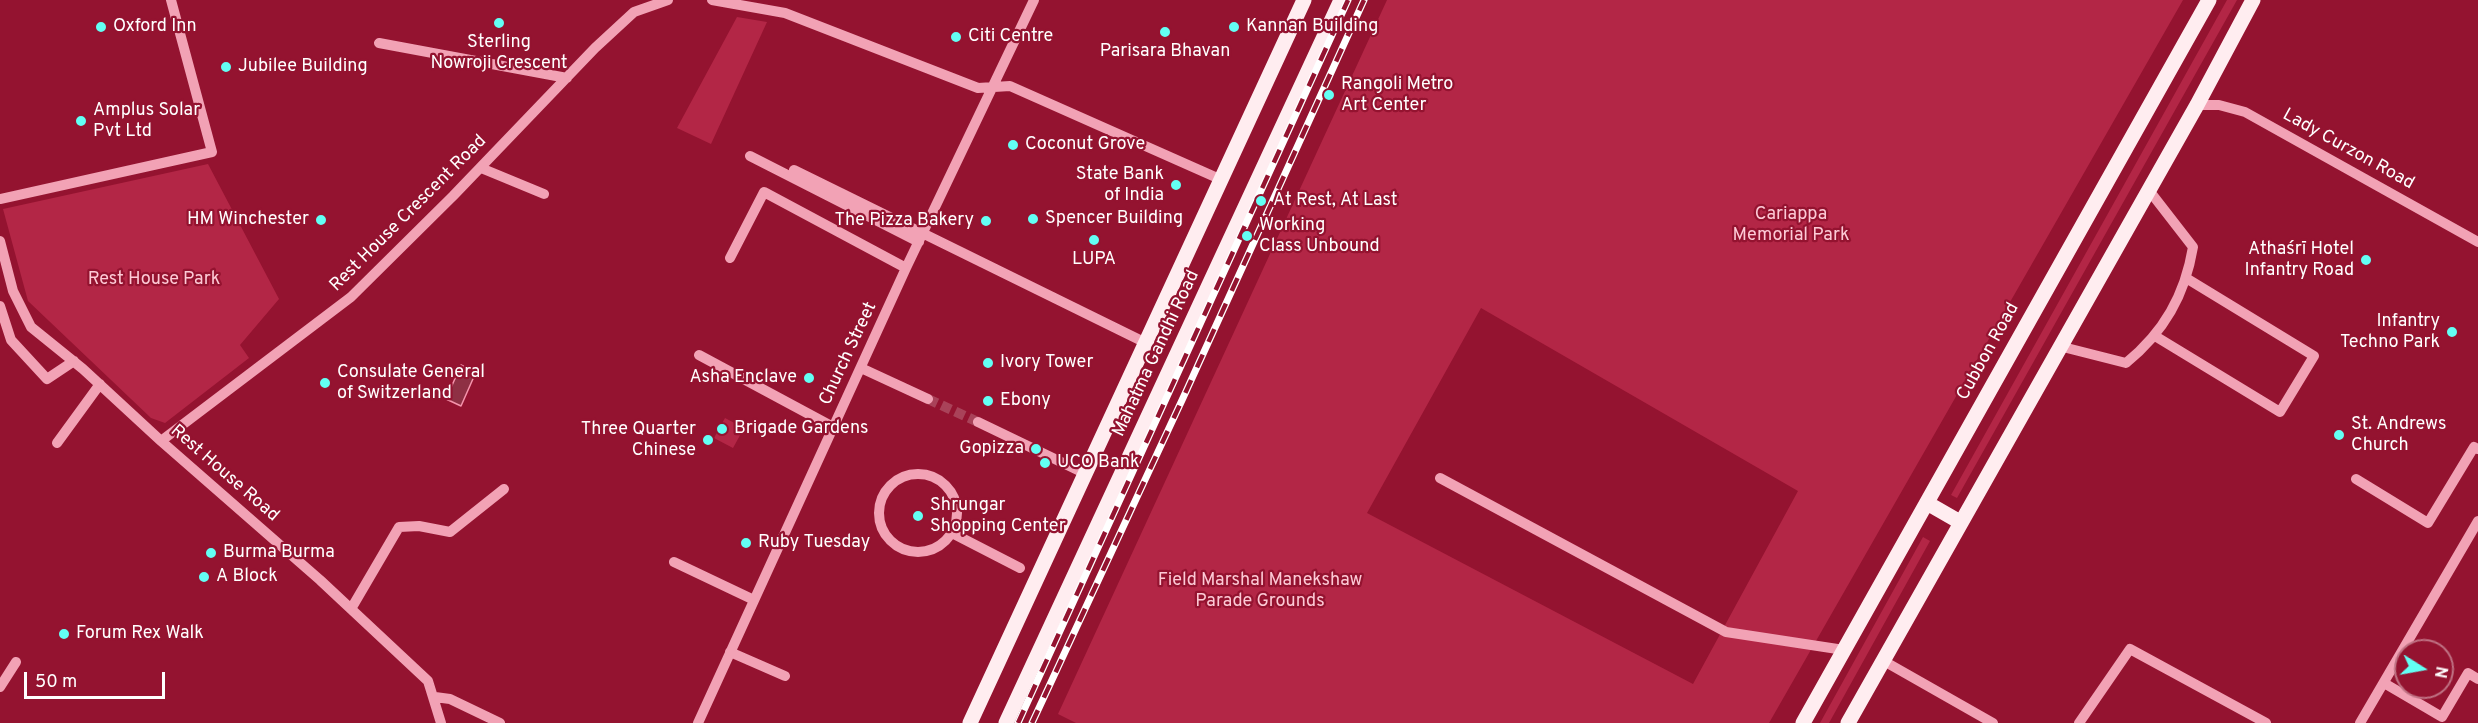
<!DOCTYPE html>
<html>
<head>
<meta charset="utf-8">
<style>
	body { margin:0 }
	#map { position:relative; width:2478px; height:723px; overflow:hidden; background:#941330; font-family:Overpass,sans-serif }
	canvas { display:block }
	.north { position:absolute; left:2394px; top:639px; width:60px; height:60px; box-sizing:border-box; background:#941330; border:2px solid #bf7183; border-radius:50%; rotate:101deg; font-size:16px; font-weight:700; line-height:24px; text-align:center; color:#fff }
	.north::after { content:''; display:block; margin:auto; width:21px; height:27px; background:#63fff4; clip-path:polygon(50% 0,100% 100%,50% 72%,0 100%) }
	.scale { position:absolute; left:24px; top:672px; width:141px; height:27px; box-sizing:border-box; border:3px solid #fff; border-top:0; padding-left:8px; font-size:18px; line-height:21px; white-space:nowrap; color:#fff; -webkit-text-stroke:4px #941330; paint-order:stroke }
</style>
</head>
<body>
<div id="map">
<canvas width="2478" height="723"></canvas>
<div class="north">N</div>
<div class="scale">50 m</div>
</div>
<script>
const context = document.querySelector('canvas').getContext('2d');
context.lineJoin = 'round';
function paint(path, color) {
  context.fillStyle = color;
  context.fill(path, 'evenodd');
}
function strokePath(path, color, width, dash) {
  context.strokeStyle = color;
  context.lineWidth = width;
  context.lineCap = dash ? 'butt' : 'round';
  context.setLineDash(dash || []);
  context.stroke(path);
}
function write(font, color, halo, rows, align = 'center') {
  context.font = font + ' Overpass,sans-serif';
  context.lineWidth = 4.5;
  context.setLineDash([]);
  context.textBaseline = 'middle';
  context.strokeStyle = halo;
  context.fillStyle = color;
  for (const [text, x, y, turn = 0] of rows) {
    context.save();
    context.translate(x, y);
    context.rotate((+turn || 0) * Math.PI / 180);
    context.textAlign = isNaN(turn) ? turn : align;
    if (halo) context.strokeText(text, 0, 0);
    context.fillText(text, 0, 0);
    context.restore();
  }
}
paint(new Path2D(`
	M1387,0H2183L1769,723H1076L1058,714ZM1481,308L1798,491L1693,684L1367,513Z
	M2227,0H2237L1957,498L1951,495Z
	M737,17L767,22L711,144L677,128Z
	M208,164L279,299L240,345L249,358L165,423L151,418L28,301L3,209Z
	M725,418L744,428L733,448L714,438Z
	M1923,537L1930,541L1829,723H1820Z`), '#b32646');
const water = new Path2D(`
	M461,365L476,372L461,406L446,399Z`);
paint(water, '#8e3044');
strokePath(water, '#f594ac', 1.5);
strokePath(new Path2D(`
	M928,399L978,422`), '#a94259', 10, [10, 5]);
strokePath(new Path2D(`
	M712,0L785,13L978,88L1010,86L1222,180
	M379,43L567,78
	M2197,105H2219L2245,112L2478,242
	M750,156L919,242
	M481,168L544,194
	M794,170L1146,343
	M0,199L212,152L171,0
	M0,241L13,291L31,327L83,369L161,441L320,580L428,681L441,723
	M730,258L764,192L906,268
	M0,306L11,340L47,379L74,361
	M2155,336L2280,412L2314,356L2186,278
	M2059,346L2126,363C2164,332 2185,295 2193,247L2148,189
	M699,355L833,427
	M861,368L928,399
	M978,422L1086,474
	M161,441L351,297L453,196L595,48L634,12L668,0
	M57,443L100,384
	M879 513a39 39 0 1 1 78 0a39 39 0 1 1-78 0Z
	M1440,478L1726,632L1844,650
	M2356,479L2428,523L2474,447L2478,449
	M952,533L1020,568
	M674,562L754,600
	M351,609L399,527L419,526L450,532L504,489
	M730,652L785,676
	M1882,660L1993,723
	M2384,683L2442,717L2468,673L2478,679
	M0,687L16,662
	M435,697L450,699L500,723
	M698,723L906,268L1034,0
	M2079,723L2130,649L2266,723
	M2360,723L2478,521`), '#f2a2b5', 10);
strokePath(new Path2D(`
	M1927,503L1960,522
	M970,723L1304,0
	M1006,723L1341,0
	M1803,723L2209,0
	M1848,723L2197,105L2253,0`), '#ffedf0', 15);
const rail = new Path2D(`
	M1018,723L1348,0
	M1032,723L1183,398L1364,0`);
strokePath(rail, '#fff', 7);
strokePath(rail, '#941330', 4.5, [14]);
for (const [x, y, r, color] of [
	[499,23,6,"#63fff4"],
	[101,27,6,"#63fff4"],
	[1234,27,6,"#63fff4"],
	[1165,32,6,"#63fff4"],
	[956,37,6,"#63fff4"],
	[226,67,6,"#63fff4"],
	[1329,95,6,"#63fff4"],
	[81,121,6,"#63fff4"],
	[1013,145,6,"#63fff4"],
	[1176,185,6,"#63fff4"],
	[1261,201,6,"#63fff4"],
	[1033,219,6,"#63fff4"],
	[321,220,6,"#63fff4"],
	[986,221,6,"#63fff4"],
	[1247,236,6,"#63fff4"],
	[1094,240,6,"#63fff4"],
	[2366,260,6,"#63fff4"],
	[2452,332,6,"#63fff4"],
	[988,363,6,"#63fff4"],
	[809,378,6,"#63fff4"],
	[325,383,6,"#63fff4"],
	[988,401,6,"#63fff4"],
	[722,429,6,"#63fff4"],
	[2339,435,6,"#63fff4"],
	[708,440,6,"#63fff4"],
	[1036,449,6,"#63fff4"],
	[1045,463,6,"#63fff4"],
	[918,516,6,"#63fff4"],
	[746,543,6,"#63fff4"],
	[211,553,6,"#63fff4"],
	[204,577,6,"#63fff4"],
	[64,634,6,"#63fff4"]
]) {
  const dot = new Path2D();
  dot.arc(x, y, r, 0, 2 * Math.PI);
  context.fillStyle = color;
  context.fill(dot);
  strokePath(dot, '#941330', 2);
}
write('18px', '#fff', '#941330', [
	["Oxford Inn",113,27],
	["Kannan Building",1246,27],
	["Citi Centre",968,37],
	["Sterling",499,43,"center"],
	["Nowroji Crescent",499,64,"center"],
	["Parisara Bhavan",1165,52,"center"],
	["Jubilee Building",238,67],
	["Rangoli Metro",1341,85],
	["Art Center",1341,106],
	["Amplus Solar",93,111],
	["Pvt Ltd",93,132],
	["Coconut Grove",1025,145],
	["State Bank",1164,175,"right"],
	["of India",1164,196,"right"],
	["At Rest, At Last",1273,201],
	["Spencer Building",1045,219],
	["HM Winchester",309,220,"right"],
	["The Pizza Bakery",974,221,"right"],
	["Working",1259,226],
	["Class Unbound",1259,247],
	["Athaśrī Hotel",2354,250,"right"],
	["Infantry Road",2354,271,"right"],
	["LUPA",1094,260,"center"],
	["Infantry",2440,322,"right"],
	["Techno Park",2440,343,"right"],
	["Ivory Tower",1000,363],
	["Consulate General",337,373],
	["of Switzerland",337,394],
	["Asha Enclave",797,378,"right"],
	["Ebony",1000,401],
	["St. Andrews",2351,425],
	["Church",2351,446],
	["Brigade Gardens",734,429],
	["Three Quarter",696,430,"right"],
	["Chinese",696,451,"right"],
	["Gopizza",1024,449,"right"],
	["UCO Bank",1057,463],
	["Shrungar",930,506],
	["Shopping Center",930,527],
	["Ruby Tuesday",758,543],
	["Burma Burma",223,553],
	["A Block",216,577],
	["Forum Rex Walk",76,634]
], 'left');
write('18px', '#fff', '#941330', [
	["Lady Curzon Road",2348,150,29],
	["Rest House Crescent Road",409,214,-45],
	["Cubbon Road",1989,352,-61],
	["Church Street",849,354,-65],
	["Mahatma Gandhi Road",1157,354,-65],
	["Rest House Road",224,474,41]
]);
write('18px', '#fdcad6', '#941330', [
	["Cariappa",1791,215],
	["Memorial Park",1791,236],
	["Rest House Park",154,280],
	["Field Marshal Manekshaw",1260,581],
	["Parade Grounds",1260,602]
]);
</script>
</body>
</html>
